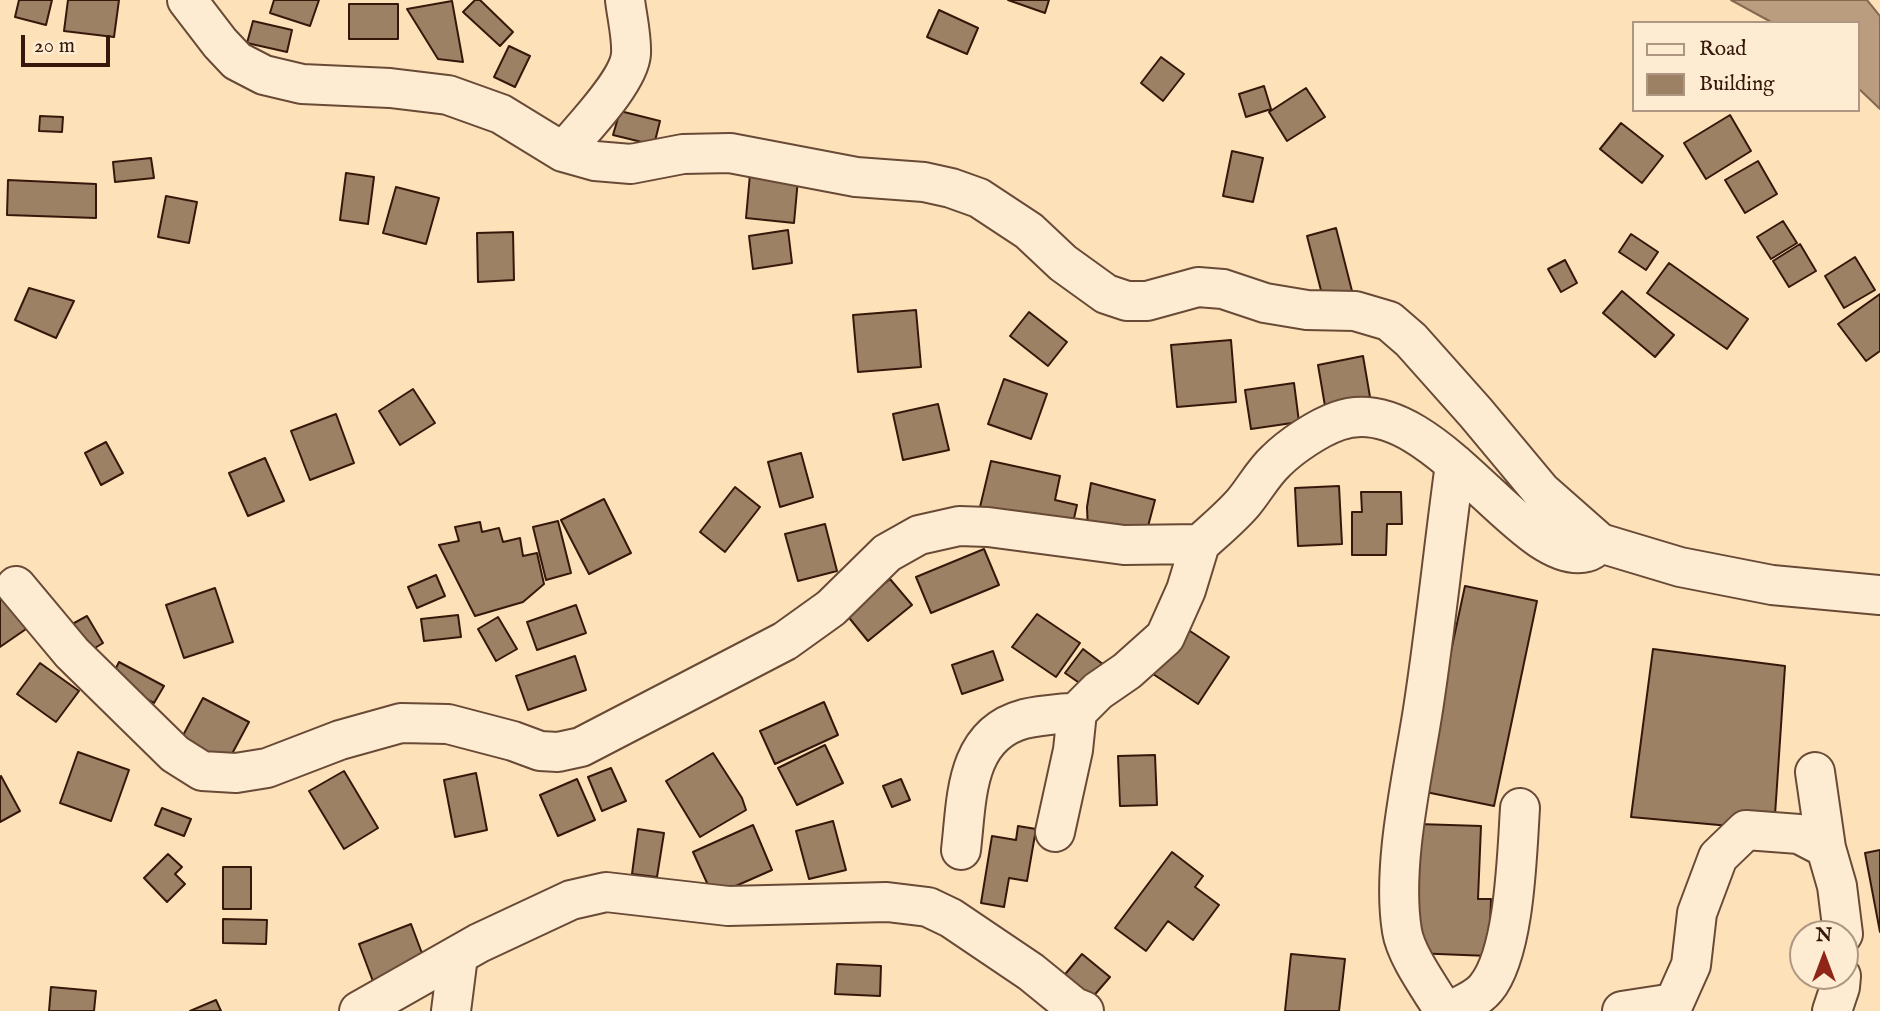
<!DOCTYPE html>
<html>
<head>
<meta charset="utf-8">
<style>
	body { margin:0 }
	#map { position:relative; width:1880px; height:1011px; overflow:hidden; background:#fde1b9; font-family:"IM FELL English",serif }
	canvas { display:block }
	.legend { position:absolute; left:1632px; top:21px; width:228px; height:91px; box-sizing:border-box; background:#feecd2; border:2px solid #ae9782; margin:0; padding:9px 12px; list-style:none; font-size:21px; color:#36180b }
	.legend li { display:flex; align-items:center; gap:14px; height:35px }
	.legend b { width:35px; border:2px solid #ae9782 }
	.north { position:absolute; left:1789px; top:920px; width:70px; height:70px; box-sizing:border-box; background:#feecd2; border:2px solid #ae9782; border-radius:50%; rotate:0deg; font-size:19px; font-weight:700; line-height:28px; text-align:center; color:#36180b }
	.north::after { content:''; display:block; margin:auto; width:24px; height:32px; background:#8f2418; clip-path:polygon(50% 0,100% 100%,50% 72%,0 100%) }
	.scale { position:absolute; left:21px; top:35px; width:89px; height:32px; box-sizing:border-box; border:4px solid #36180b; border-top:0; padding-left:9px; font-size:21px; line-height:24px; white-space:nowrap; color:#36180b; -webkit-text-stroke:5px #feecd2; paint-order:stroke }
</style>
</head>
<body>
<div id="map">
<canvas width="1880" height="1011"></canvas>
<ul class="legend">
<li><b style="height:9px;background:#feecd2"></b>Road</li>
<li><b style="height:19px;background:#9d8165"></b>Building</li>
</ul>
<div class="north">N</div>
<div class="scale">20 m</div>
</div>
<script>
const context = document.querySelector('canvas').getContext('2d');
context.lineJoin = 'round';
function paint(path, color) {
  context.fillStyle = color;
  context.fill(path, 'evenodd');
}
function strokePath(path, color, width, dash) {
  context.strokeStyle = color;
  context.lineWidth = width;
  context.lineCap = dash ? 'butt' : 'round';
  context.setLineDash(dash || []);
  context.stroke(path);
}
const water = new Path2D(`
	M1731,0H1867L1880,16V109L1857,87V23H1773Z`);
paint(water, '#b99d7e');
strokePath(water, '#856850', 2);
const building = new Path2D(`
	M19,0H52L46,25L15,17Z
	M68,0H119L114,37L64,31Z
	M274,0H319L310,26L270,13Z
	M475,0H480L513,32L500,46L463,12Z
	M1008,0H1049L1045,13Z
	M452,1L463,62L438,59L407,9Z
	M349,4H398V39H349Z
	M939,10L978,28L967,54L927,37Z
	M253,21L292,30L287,52L247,43Z
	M509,46L530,56L515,87L494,77Z
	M1161,57L1184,74L1163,101L1141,83Z
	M1264,86L1271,109L1246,117L1239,94Z
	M1306,88L1325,117L1287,141L1269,112Z
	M620,111L660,121L654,145L613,135Z
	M1730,115L1751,151L1706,179L1684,143Z
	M40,116L63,117L62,132L39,131Z
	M1621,123L1663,156L1642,183L1600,149Z
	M1232,151L1263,158L1253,202L1223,196Z
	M151,158L154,178L115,182L113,162Z
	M1758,161L1777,194L1745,213L1725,180Z
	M346,173L374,177L368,224L340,220Z
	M750,174L798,179L794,223L746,218Z
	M8,180L96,184V218L7,215Z
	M396,187L439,198L426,244L383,233Z
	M166,196L197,202L189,243L158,237Z
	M1783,221L1797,243L1771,259L1757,237Z
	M1336,228L1352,291L1323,298L1307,236Z
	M788,230L792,263L753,269L749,236Z
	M513,232L514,280L478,282L477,233Z
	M1631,234L1658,252L1646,270L1619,252Z
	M1800,244L1816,271L1789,287L1773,261Z
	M1855,257L1875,290L1844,308L1825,276Z
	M1565,260L1577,283L1561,292L1548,269Z
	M1669,263L1748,319L1727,349L1647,293Z
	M29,288L74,301L56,338L15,320Z
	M1622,291L1674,335L1655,357L1603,313Z
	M1880,294V351L1866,361L1838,324Z
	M916,310L921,367L858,372L853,315Z
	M1029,312L1067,342L1048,366L1010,336Z
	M1231,340L1236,402L1177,407L1171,345Z
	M1363,356L1370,397L1325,406L1318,365Z
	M1004,379L1047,394L1031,439L988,424Z
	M1294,383L1299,422L1251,429L1245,390Z
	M413,389L435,423L400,445L379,411Z
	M938,404L949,450L903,460L893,414Z
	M336,414L354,463L310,480L291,431Z
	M106,442L123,473L101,485L85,453Z
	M801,453L813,497L780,507L768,462Z
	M265,458L284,501L248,516L229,473Z
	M991,461L1060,476L1055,500L1077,505L1072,527L980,507Z
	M1091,483L1155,500L1147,530L1088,532L1087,507Z
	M1339,486L1342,544L1298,546L1295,488Z
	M735,487L760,507L725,552L700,532Z
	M1361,492H1401L1402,524H1387L1386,555H1352V512H1362Z
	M604,499L631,553L589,574L561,520Z
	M558,521L571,573L546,580L533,527Z
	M480,522L482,532L499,528L503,542L520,538L523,556L537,553L544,584L523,602L475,616L439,545L459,541L455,527Z
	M825,524L837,571L798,581L785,534Z
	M984,549L999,585L931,613L916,577Z
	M436,575L445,596L417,608L408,587Z
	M890,579L912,605L868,641L846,614Z
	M0,586L29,627L0,647Z
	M1465,586L1537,601L1494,806L1421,791Z
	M215,588L233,642L184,658L166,605Z
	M576,605L586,633L537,650L527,622Z
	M1037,614L1080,643L1056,677L1012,647Z
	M458,615L461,637L424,641L421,619Z
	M87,616L103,643L82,656L65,628Z
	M498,617L517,649L496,661L478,629Z
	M1184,627L1229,657L1198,704L1153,674Z
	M1083,649L1108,668L1091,691L1065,673Z
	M1653,649L1785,666L1774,830L1631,817Z
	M993,651L1003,680L962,694L952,665Z
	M575,656L586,690L528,710L516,676Z
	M119,662L164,686L154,703L110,680Z
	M40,663L79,691L56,722L17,694Z
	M203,698L249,722L226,765L180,741Z
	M824,702L838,735L775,764L760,731Z
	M825,745L843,783L797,805L778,768Z
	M78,752L129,770L111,821L60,803Z
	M713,753L742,798L746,810L700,837L666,781Z
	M1155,755L1157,805L1120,806L1118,756Z
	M611,768L626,801L602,811L588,777Z
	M344,771L378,828L344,849L309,791Z
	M476,773L487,830L455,837L444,780Z
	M1,776L20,811L0,822V777Z
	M577,779L595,820L558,836L540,795Z
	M901,779L910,800L892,807L883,786Z
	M162,808L191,819L184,836L155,825Z
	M833,821L846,870L809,879L796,831Z
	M1418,824L1481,826L1478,899H1491L1489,956L1413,953Z
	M753,825L772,870L713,896L693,852Z
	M1018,826L1036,829L1027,881L1009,878L1004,907L981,903L992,836L1016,840Z
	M638,829L664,833L657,877L632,874Z
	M1880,850V932L1865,853Z
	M1172,852L1203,876L1195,887L1219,905L1193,940L1168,921L1146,951L1115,928Z
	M168,854L182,867L175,874L185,884L167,902L144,878Z
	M223,867H251V909H223Z
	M223,919L267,920L266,944L223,943Z
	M411,924L426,964L374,984L359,944Z
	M1082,954L1110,977L1084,1007L1057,984Z
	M1291,954L1345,959L1339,1011H1285Z
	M837,964L881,966L880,996L835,994Z
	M51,987L96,991L94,1011H49Z
	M216,1000L221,1011H190Z`);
paint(building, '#9d8165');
strokePath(building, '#36180b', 2);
const minor = new Path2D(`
	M187,0L220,43L237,61L264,75L302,84L390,88L448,95L501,114L563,152L595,161L631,164L683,154L730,153L856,177L924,182L951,188L979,198L1029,231L1063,263L1106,294L1127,301H1147L1198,287L1223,289L1265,303L1307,310L1355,311L1389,321L1411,340L1476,413L1541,491L1600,543L1680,567L1772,585L1880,595
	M563,152C581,130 629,82 631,54C632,37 627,17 625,0
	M16,586L72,653L175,754L202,771L236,773L267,768L340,740L401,723L448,724L513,741L540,751L558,752L581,747L785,641L831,608L887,553L919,535L959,526L988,527L1124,545L1200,544C1214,531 1230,518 1243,503C1254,490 1263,473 1276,461C1291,446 1318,428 1338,421C1431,387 1523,570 1587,552C1592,551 1597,546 1600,543
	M1815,772L1826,848
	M1055,832L1073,750L1077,712L1098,691L1127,671L1165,637L1186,590L1200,544
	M961,850C967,800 964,735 1024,719C1041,715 1060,714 1077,712
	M359,1011L479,943L571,900L606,892L728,906L887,902L928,907L951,918L1031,972L1074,1007L1084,1011
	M451,1011L458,956
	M1444,1011C1431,989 1406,956 1402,931C1391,864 1414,771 1424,703C1436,624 1444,544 1455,464
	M1449,1011C1462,1005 1477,999 1486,988C1515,953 1517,854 1520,808
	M1622,1011L1674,1003L1691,965L1697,913L1718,857L1746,830L1799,834L1826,848L1837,886L1843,934
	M1832,1011L1840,987L1841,976`);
strokePath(minor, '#684a36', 42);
strokePath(minor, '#feecd2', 38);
</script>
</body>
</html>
